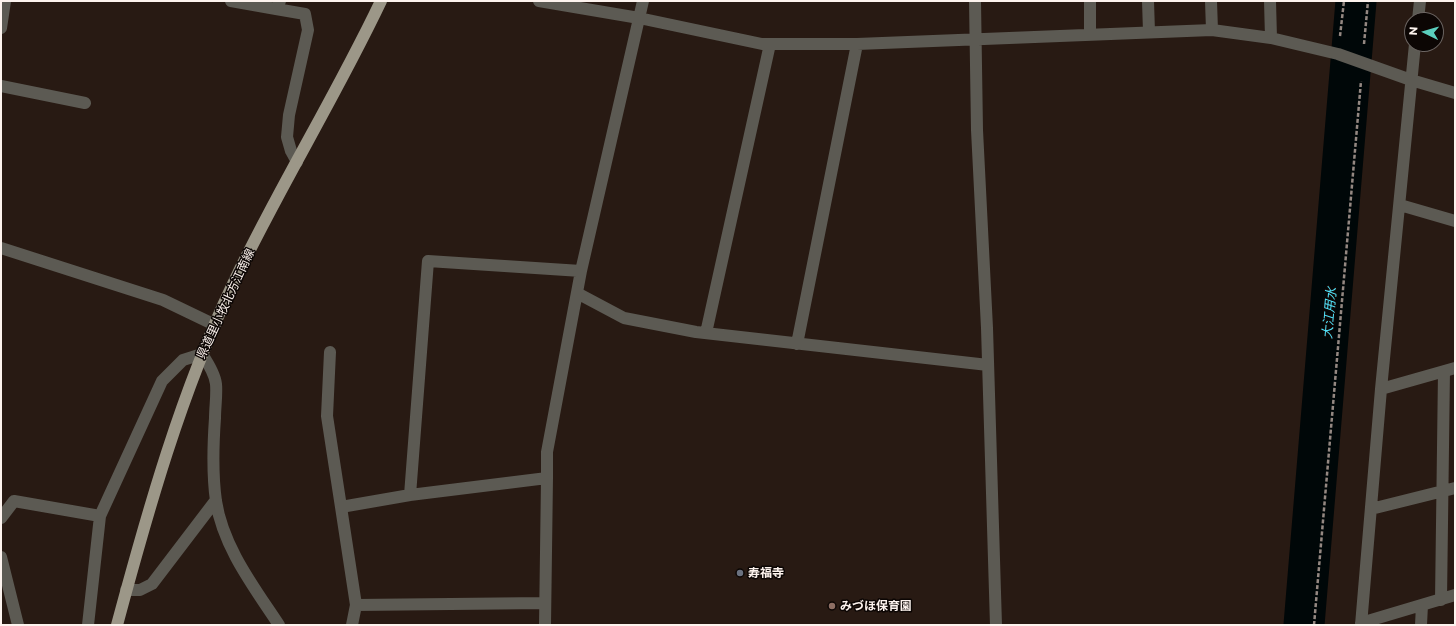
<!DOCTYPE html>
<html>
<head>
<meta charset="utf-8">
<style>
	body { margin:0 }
	#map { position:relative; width:1456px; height:626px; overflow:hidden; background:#281a13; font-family:Montserrat,sans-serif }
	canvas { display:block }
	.frame { position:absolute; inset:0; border:2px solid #fdf3ee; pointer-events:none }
	.north { position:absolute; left:1404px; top:12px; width:40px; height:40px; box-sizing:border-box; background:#0c0604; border:1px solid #6c6562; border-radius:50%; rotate:275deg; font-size:11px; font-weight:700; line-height:16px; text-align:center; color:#fdf3ee }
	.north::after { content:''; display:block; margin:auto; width:14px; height:18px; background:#5acebd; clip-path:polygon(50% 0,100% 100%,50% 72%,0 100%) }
</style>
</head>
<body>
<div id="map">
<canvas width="1456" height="626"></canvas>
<div class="frame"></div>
<div class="north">N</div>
</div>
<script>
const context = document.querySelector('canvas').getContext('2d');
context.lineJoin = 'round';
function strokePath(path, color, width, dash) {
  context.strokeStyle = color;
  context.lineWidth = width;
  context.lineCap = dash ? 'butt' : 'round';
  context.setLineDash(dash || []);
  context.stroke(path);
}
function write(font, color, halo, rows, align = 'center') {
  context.font = font + ' Montserrat,"Noto Sans JP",sans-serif';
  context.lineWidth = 3;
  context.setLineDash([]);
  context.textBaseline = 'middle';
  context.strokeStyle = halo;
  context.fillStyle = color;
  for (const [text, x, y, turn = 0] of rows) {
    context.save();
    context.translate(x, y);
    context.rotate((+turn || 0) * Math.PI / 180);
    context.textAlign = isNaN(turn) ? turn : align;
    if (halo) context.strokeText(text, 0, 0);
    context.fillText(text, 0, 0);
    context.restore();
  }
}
strokePath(new Path2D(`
	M1304,625L1356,1`), '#000708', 41);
strokePath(new Path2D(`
	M1340,36L1344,1
	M1364,44L1368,1
	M1314,625L1361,81`), '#948882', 2.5, [4, 2]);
strokePath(new Path2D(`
	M231,1L276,9L280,1
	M539,1L639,18L762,44H857L1212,30L1271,38L1338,54L1411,80L1455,93
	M975,1L977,130L987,328L996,625
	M1090,1V35
	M1148,1L1149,32
	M1211,1L1212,30
	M1270,1L1271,38
	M276,9L305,14L308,30L289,115L287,137L291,151L297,162
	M1418,20L1420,1
	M1,28L5,1
	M1,86L85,103
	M1400,205L1455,221
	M1,248L163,300L215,325
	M577,293L624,318L696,332L988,365
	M706,333L770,44
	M797,344L857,44
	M330,352L327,416L341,507
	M1381,389L1455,368
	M410,495L428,261L581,271
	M1371,509L1455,488
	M1,518L14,501L100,516
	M1,557L18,625
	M126,590H140L152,584L216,500
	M1441,600L1444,371
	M356,605L545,603
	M1361,623L1455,595
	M88,625L100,516L162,381L183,360L202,354C208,363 215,374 216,384C217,395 215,407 215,418C213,446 212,473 216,501C223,547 254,587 279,625
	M352,625L356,605L341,507L410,495L547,478V452L581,271L643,1
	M545,625L547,478
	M1361,625L1381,389L1415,44
	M1421,625L1422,605`), '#5c5a53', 12);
strokePath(new Path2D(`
	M117,625C148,510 181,393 232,286C278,189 335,98 381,1`), '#9c9788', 12);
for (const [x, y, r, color] of [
	[740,573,4,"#6b7280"],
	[832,606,4,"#8d6e63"]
]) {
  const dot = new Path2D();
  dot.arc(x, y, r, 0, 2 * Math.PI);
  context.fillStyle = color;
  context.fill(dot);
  strokePath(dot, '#0c0604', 1.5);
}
write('12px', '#fdf3ee', '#0c0604', [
	["県道里小牧北方江南線",226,304,-65]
]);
write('bold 12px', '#fdf3ee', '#0c0604', [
	["寿福寺",748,573],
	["みづほ保育園",840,606]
], 'left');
write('italic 13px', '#52e2f9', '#0c0604', [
	["大江用水",1330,313,-85]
]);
</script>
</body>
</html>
